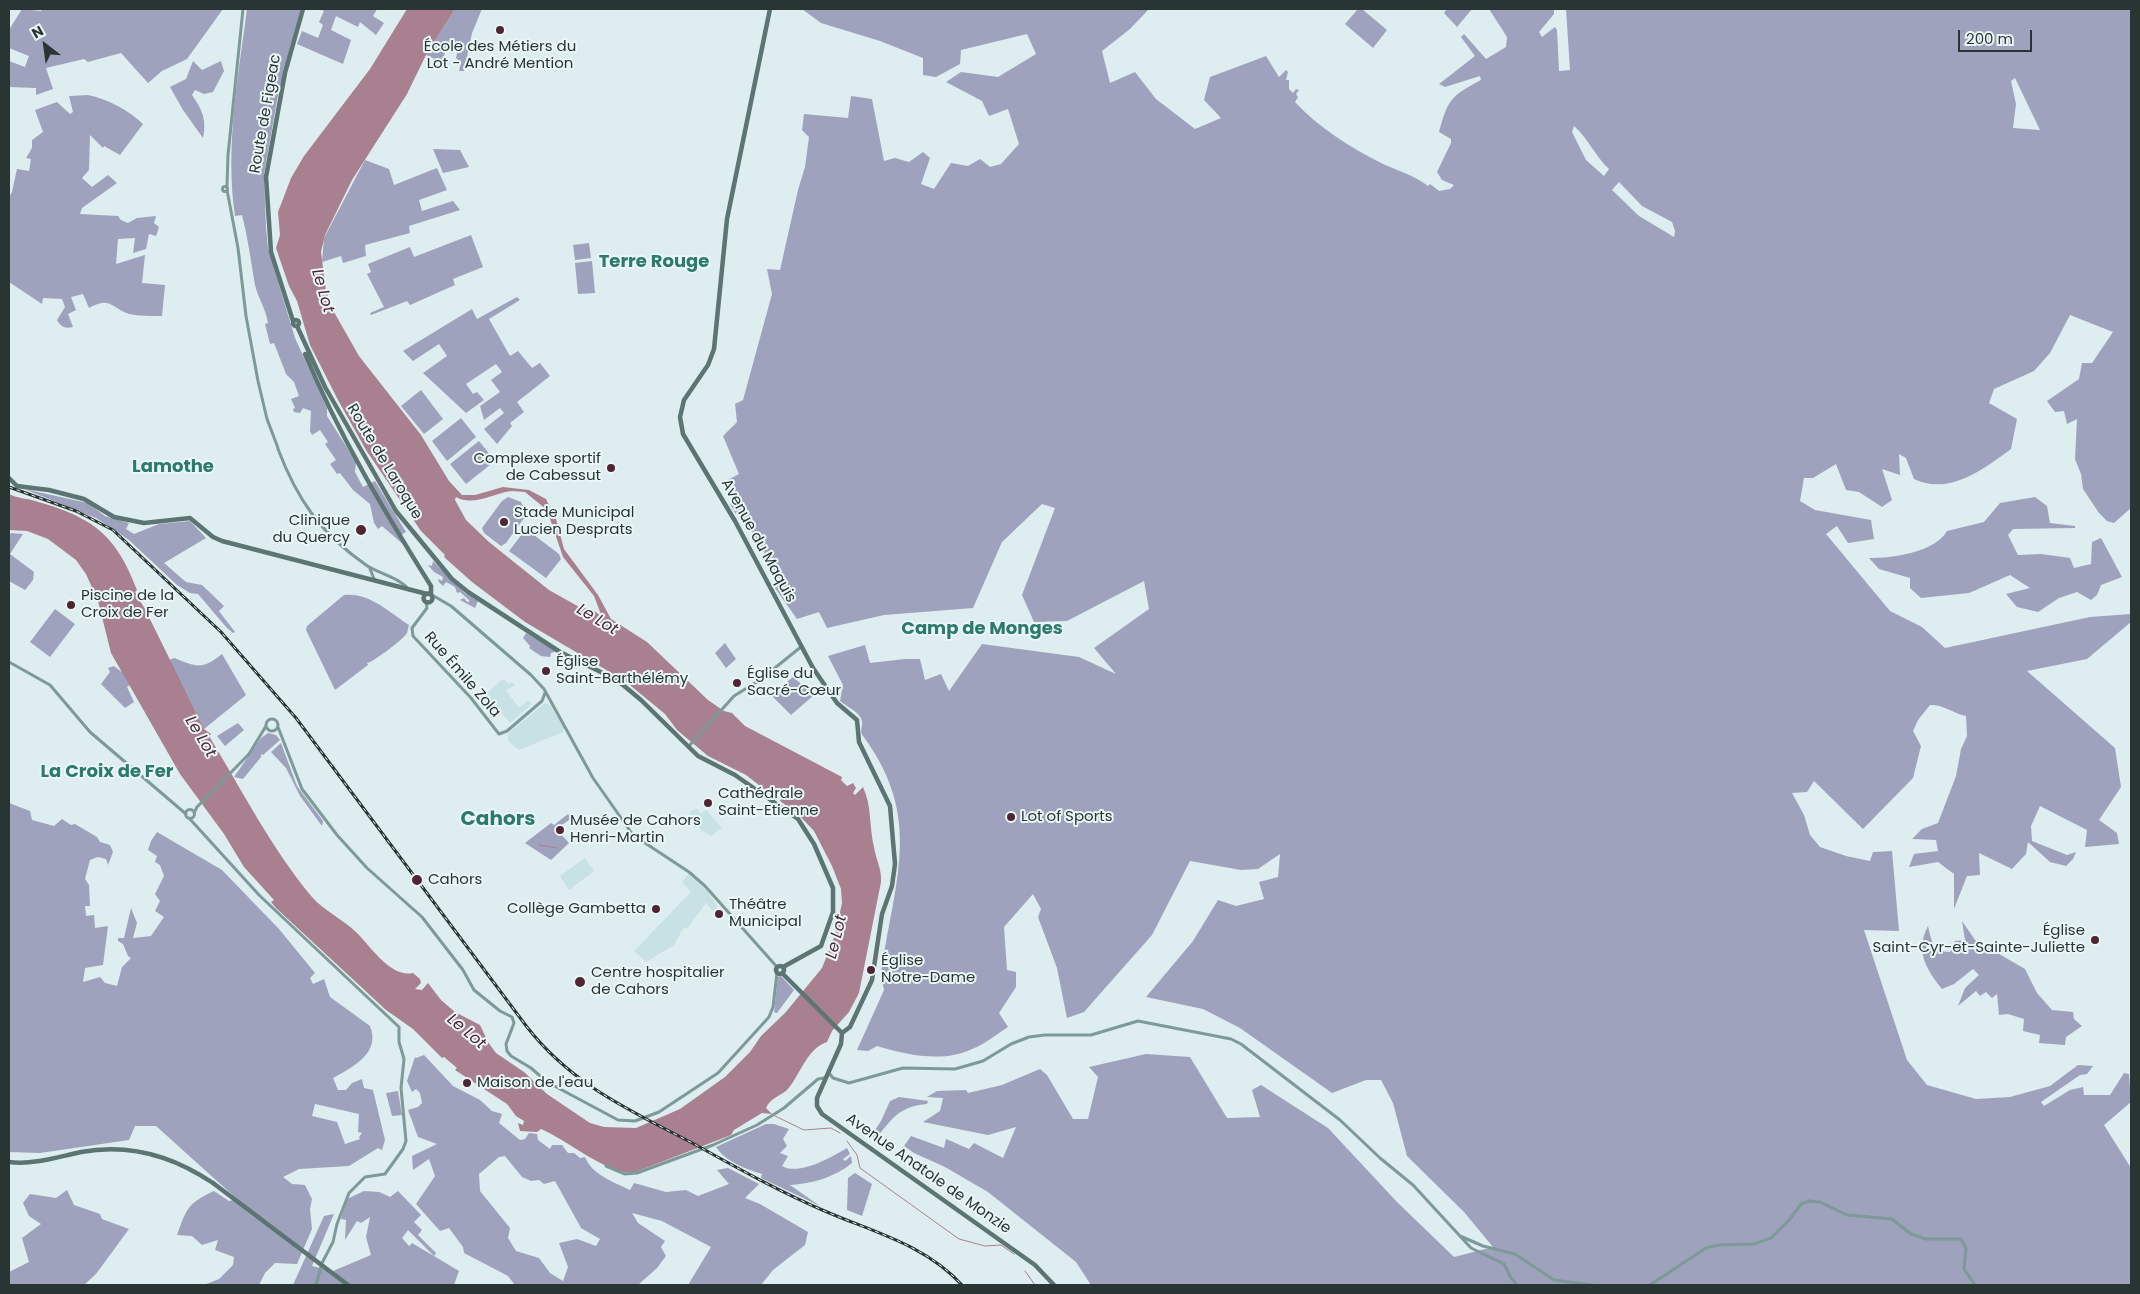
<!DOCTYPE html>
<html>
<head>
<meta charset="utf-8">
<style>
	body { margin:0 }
	#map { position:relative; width:2140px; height:1294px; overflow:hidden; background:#deedef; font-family:Poppins,sans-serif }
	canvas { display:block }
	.frame { position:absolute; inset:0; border:10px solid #293533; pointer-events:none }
	.north { position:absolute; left:20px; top:20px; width:50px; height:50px; -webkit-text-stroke:4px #eaf6f7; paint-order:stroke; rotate:330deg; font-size:14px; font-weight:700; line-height:20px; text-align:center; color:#293533 }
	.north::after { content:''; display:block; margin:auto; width:18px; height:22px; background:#293533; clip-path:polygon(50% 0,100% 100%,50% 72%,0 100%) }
	.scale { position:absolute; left:1958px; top:30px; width:74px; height:22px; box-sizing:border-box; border:2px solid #293533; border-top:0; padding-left:6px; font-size:15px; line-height:18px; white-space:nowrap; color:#293533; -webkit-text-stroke:4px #eaf6f7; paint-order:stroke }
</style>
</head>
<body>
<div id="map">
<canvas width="2140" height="1294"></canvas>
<div class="frame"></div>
<div class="north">N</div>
<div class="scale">200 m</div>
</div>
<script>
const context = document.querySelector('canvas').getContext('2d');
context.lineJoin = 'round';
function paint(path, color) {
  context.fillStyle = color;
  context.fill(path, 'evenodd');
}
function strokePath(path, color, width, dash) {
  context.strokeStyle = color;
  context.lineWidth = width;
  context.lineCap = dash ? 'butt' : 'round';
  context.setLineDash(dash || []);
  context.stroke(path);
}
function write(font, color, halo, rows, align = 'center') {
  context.font = font + ' Poppins,sans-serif';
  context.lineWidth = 4;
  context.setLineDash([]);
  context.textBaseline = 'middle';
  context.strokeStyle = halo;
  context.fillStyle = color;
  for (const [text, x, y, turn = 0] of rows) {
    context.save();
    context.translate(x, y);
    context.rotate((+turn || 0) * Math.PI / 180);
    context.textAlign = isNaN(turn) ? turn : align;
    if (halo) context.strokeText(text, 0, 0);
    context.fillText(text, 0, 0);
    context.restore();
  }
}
paint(new Path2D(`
	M22,9L41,11L42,9H223L187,59L162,71L148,83L121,53L88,62L84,59L46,68L53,89L36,95V88L9,87V61L25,67L29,56L9,48V30Z
	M247,9H301L278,95L264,174L266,228L268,248L295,338L327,408V416L356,462L355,472L363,487L375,481L406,532L399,536L405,546L382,526L378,529L374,523L370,504L353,490L340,473L337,474L330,464L336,460L325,444L328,442L320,430L312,435L310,431L311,411L303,408L300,413L294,412L293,409L295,408L291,399L299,396L294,382L286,374L274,343L270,344L265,324L268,323C266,309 258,298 255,285C251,262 248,238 242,215L235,216C225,147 238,78 247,9Z
	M320,9H377L373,16L384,23L376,35L360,22L358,27L336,16L331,30L351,40L343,64L297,44L302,31L318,38L323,25L319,22L324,11Z
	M455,9H482L472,33L464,71H459L461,63L456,58L458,48L447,46L444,56L447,61L446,64L426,55Z
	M802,9H1149L1130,29L1102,51L1110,83L1135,72L1156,99L1195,129L1221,118L1204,100L1210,77L1266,56L1279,77L1286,70L1288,72L1286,80H1289V89L1293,93L1296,89L1299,90L1296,94L1298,97L1295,102C1319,128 1351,148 1383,164C1398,171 1414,175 1428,186L1430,184L1439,191L1450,189L1454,185L1442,180L1437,172L1451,143V139L1439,132C1448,99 1451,96 1481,80L1480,76L1445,87L1439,84L1475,56L1461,37L1464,34L1486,59L1506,47L1507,37L1489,9H1554V14L1539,32L1542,37L1555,27L1557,30L1559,71L1570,70L1566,9H2131V508L2114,523L2107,521L2099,513L2083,489L2081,474L2075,459L2077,419L2067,424L2064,411L2055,412L2047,401L2079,379L2082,363H2092L2113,332L2070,315L2050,353L2034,371L1994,389L1989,403L2017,419L2011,449C1984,469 1949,496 1914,479L1906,458L1899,454L1900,475L1882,469L1892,500L1882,507L1859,492L1846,490L1836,464L1813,478H1804L1800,501L1815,510L1871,520L1874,539L1848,543L1837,526L1826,534L1890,611L1922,627L1945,648L2090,617L2131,614V622L2087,659L2027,671L2115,748L2121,787L2099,820L2117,833L2119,844L2085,847L2087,830L2040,806L2031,826L2032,841L2067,855L2076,852L2073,859L2066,866L2050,862L2028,842L2026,854L2012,869L1979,853L1980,875L1967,876L1954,909V874L1938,862L1909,867L1914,854L1938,851L1936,840L1912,839L1922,829L1938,823L1956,776L1961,749L1967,736L1966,716C1953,713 1942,704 1930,705L1918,720L1913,731L1921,746L1913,778L1863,829L1814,781L1807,792L1792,793L1804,815L1810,835L1820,847L1846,856L1870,861L1873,852L1892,851L1899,931L1864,930L1907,1060L1927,1085L1976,1099L2010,1097L2050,1086L2078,1065L2093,1066L2087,1074L2080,1075L2041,1102L2044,1106L2070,1090L2083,1087L2084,1095H2110L2124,1073L2129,1074L2131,1102L2104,1125L2131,1168V1285H1091L1076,1262L988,1192L945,1167L914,1153L904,1146L911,1136L944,1148L946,1139L969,1149L974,1143L1003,1158L1016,1127L988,1135L923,1122L940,1111L943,1098L927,1097L937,1091L966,1090L968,1093L1002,1085L1040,1069L1047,1075L1073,1119H1088L1098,1077L1089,1067L1146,1054L1190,1057L1227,1118L1260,1117L1252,1090L1261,1085L1328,1128L1397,1202L1454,1257L1493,1247L1464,1212L1407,1156L1393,1103L1381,1080H1366L1332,1093L1240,1028L1203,1009L1146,997L1193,941L1218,900L1236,906L1264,899L1259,882L1278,877L1280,854L1258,869L1241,870L1190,861L1152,935L1084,1012L1067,1018L1057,968L1038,917L1041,909L1033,894L1004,927L1007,970L1016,972V987L999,1013L1008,1027C997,1034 985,1044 972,1049C943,1063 907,1055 877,1046L868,1051L857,1050L884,990L881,975C893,883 925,820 863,736C859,731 863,727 862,721C860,712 846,706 840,701L843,685L828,656L865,645L870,663L905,659H920L925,680L941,674L949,691L982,644L1079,657L1116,674L1094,648L1149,609L1144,581L1067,621L1034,622L1022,595L1055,508L1042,504L1002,542L973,608L884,615L827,628L819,612L797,619L775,588L782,583L742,515L736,514L730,504L736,497L726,481L739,474L723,436L737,422L735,404L743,400L772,294L767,269L780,270L798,190L805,167L809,137L802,130L804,114L848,118L851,96L872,99L884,161L895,158L909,162L923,152L930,158L921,184L934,189L951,163L968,166L980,159L990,167L1001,164L1019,144L1008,109L989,116L982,101L946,82L961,72L998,77L1036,54L1027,34L961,50L960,64L936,77L923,75V58L880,41L821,23ZM2015,78L2040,130L2013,128L2016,104L2011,81ZM1574,126C1588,138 1595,156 1609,169L1604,176L1586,160L1572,132ZM1619,182L1642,206L1672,222L1675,231L1674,237L1639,216L1612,190Z
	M1358,9H1362L1387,30L1373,48L1345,24Z
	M1447,9H1472L1457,27L1444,13Z
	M193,61L202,70L221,61L224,71L213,92L204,94L195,90L192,95C202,109 207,120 203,138L183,110L170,87L186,79Z
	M88,95C107,99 129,110 143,124L120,155L104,146L103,148L90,135L89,170L82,178L92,187L108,175L117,183L82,208L80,214L118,216L121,220L128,223L137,218L156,216L154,223L159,227L156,236L149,234L146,249L133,253L135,238L118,239L116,264L145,255L142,283L165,285L162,316C151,316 139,316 129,314C111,308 111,296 89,308L83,294L71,297L76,310L68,314L73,327C65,329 61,327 57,320L65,307L62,299L43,298L42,304L9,282V197L12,192L17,169L29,171L31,159L26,158L32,148V140L43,132L35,110L57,102L70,114L73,112L69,96Z
	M433,149L460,150L469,167L443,173Z
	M365,160L389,169L394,185L437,168L447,190L419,200L422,211L453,201L460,210L409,226L410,233L365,245L366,256L343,263L341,256L322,262L324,238Z
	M471,235L483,267L453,279L455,285L410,305L407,301L371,315L370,313L384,307L367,274L371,272L368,264L410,247L414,257Z
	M589,243L591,258L575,260L573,245Z
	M592,261L595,293L578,294L575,263Z
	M517,297L520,300L489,319L510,356L518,351L532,368L540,363L550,376L517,402L524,412L510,423L512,426L497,444L484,429L504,413L500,408L484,420L480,406L500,392L491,380L502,372L496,364L466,384L473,394L477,392L484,400L466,413L423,373L447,356L439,344L413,361L403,351L472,309L477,319Z
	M421,390L443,419L424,434L401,406Z
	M461,418L476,437L447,461L432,441Z
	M479,441L495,461L466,484L450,464Z
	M24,489L88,503L105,516L129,523L126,529L134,534L159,524L190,521L206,538L164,563L186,582L202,585L224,606L219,611L235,632L233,633L227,628L198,594L190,593L177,585L129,540L96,518Z
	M508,497L521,502L527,514L506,543L501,546L484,533L482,528L502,501Z
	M2035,497L2047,506L2050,523L2075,526V528L2013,529L2008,535L2018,555L2041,554L2070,558L2074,568L2091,564L2092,542L2101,538L2122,577L2101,585L2097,595L2091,600L2077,592L2059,598L2038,612L2017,607L2006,594L2030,588L2010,575L1969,593L1921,598L1910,588V578L1879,569L1869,558C1892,558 1934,553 1947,531L1984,522L2000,503Z
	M526,529L559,554L561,559L546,578L509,551Z
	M11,533L23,534L10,554L34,572L33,580L25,590L9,581V537Z
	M433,561L465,593L478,601L475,608L460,600L464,598L467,602L470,601L460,592L457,593L455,587L446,582L443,586L438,581L439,579L442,581L443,577L434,572L428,565L432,566Z
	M344,595C369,592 389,612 409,625C408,628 408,630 407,633C405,638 372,663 367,663L368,665L335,690L306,630L307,626Z
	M55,609L75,624L50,657L30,642Z
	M526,633L557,651L551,653L550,657L541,656L529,648L530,646L523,638Z
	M725,643L736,659L726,668L715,653Z
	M222,654L246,695L204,729L169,660L174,658C197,667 202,670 222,654Z
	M114,666L123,673L130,685L127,687L134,702L125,708L101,684L110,672L108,668Z
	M793,677L814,695L791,715L771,695Z
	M238,723L244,730L225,746L217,736Z
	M268,733L276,735L280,740L263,755L261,754V757L243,779L234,777L261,738Z
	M281,743L297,786L323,821L322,826L300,796L286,768L271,752Z
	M9,803L30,811L32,820L54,826L62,819L71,825L75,824L97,837L100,842L110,845L113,852L108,865L106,859L98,857L90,860L85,879L89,885L90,906H85L86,916L94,915L95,928L108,926L103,965L85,968L83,982L100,977L105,983L117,986L122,967L131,958L128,956L123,944L118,941V938H124L131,908L137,923L133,938L151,936L164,917L155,911L160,901L155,894L164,876L160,865L155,862L157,856L148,850L151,841L157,832L222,870L279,929L315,973L310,978L313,984L324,979L330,997L370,1026C381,1053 353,1067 333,1078L338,1090H346L352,1083L362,1079L364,1088L373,1090L385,1140L382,1150L378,1148L349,1166L299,1169L283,1177L292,1184L305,1185L312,1199L310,1209L312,1229L297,1264L275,1263L265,1273L259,1285H204L219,1279L233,1265L234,1257L215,1250L218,1240L202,1245L192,1236L177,1235C187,1208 187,1204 214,1191L229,1201L237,1199L156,1126H135L129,1140L40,1153L9,1152ZM315,1104L359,1114L358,1132L362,1133L359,1137L360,1139L345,1144L337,1122L312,1116Z
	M568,814L572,818L556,829L569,843L551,860L525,843L551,823L554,825Z
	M1962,921L1975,940L2025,969L2037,993L2052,1010L2073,1012L2074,1019L2082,1026L2066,1037L2065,1045L2039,1043L2040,1035L2023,1031L2024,1019L2008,1014L1999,1015L1997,994L1992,998L1986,992L1980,996L1976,991L1958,1006L1965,988L1979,975L1973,969L1954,984L1942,989C1926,969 1915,951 1928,926C1931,940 1933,952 1950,952L1955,941L1965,940Z
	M781,976L794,990L777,1013L774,1012L778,977Z
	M424,1055L453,1086L480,1100L492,1111L502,1114L499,1123L520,1140L525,1139L529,1133L537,1134L538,1140L550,1149L552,1145H562L568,1153H574L580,1158L585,1157C592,1175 614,1182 630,1190L634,1183L666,1192L686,1190L698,1196L729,1184L717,1170L728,1168L759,1184L745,1198L760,1204L808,1232L805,1245L773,1270L761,1285H688L711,1247L662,1221L632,1213L638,1223L665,1241L661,1247L666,1256L657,1268L638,1285H515L508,1276L464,1253L463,1247L449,1228L440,1231L416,1204L435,1176L429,1159L413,1170L412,1156L437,1144L418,1137L408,1110L418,1107L422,1103L420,1093L416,1089L412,1092L407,1081L415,1057L416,1058ZM505,1156L522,1177L531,1181L539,1180L544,1184L555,1181L581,1228L600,1239L596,1246L577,1239L559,1243L568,1267L563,1281L550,1273L539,1258L516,1251L508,1238L510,1228L480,1191L479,1174L499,1157Z
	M398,1091L402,1115L392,1116L386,1093Z
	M899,1097L928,1101L927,1104C900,1106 891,1119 876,1139L871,1136L881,1121L890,1101Z
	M766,1124H774L789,1129L783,1139L787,1146L780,1153L788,1156L782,1166C799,1176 832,1157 847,1148L850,1154L843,1159L845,1161L851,1156L852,1163C835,1177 812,1184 790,1185L820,1206L761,1178L762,1174C746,1169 726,1162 716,1147Z
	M855,1173L872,1184L862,1216L847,1210L848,1178Z
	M67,1190L74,1205L100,1214L102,1219L129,1229L96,1274L84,1285H9V1272L29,1262L22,1238L41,1224L29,1216L23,1203L30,1194L56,1198Z
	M364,1191L379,1192L390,1197L398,1191L421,1215L414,1222L422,1230L418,1235L436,1253L434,1256L408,1230L402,1238L409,1246L412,1243L459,1271L454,1285H293L324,1216L334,1214L312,1266L333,1271L371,1255L366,1237L370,1217L361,1223L357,1221L345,1240L346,1220L341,1219L347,1199Z`), '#9fa2bc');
paint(new Path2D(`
	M503,679L509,684L512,682L515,685L506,690L519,708L528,700L532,704L510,723L490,698L485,702L481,698Z
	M545,703L550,705L564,728L563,732L519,750L508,741V734Z
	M696,808L701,814L706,810L722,828L711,836L700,829L689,813Z
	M585,858L594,871L569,890L560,876Z
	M688,874L707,891L718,907L713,911L706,903L687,929L684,927L674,945L646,962L634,951L691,892L682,882Z`), '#c7e1e5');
paint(new Path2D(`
	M407,9H455L426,55L407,94L352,180L325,235L321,252L326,291L334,312L359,356L421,435L449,481L462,495H475L503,487L529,490L546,499L556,519L564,549L598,595L611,619L647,642L708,700L724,711L732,713L745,726L842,777L841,780L847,786L853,783L856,788L853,793L855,795L863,787C872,806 869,827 874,847C876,860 882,869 881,882L859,993L849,1012L832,1031L827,1042C806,1049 800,1076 787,1090C782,1095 770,1098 766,1108L772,1114L762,1113L734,1130L731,1135L633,1173C603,1172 569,1141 541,1129L537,1132L520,1131L518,1123L523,1125L524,1121L516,1116L507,1104L455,1070L457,1068L444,1057L442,1058L413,1029L386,1010L276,908L271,902L274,900L244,867L224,834L180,774L111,653L98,601L86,574L76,560L48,539L27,531L9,530V494C18,499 26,498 35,501C92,517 116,534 137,590L135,592L146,611L204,729L211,734L209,736C242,790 271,848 312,897C324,911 343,919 357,933C371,947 391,978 413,973L420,979L421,983L415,989L422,990L428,983L441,1000L455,1012L480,1025L488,1042L496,1053L524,1072L547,1094L590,1123L604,1127L636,1128L680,1109L725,1077L750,1052L761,1036L785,1013L822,968L835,935L842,903L841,889L832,866L814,831L798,814L780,801L783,795L776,792L773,796L746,775L708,756L677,730L665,714L625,681L525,622L472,582L444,557L445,555L421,531L366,450L338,400L310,345L297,301L289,286L276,248L280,235L278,212L291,178L304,156L370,69ZM512,491L525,492L547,510L563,557L594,596L602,617L592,609L581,608L549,590L489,542L466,520L455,500L456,497C473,507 494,493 512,491Z`), '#a9808f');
strokePath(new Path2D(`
	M539,845L557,848
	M775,1116L804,1130L831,1128L840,1133
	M847,1141L857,1155L860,1168L959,1239L985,1246L1001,1245L1014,1254
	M1025,1271L1035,1285`), '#a9808f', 1);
strokePath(new Path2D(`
	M227,186L228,155L243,9
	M222.5 189a2.5 2.5 0 1 1 5 0a2.5 2.5 0 1 1-5 0Z
	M227,190L238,248L246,316L258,381L267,419L278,448
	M278,449C297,499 320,533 366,565C379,574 399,577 409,590
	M370,569L375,581
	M432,595L451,606L531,675L544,689L593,778L633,835L689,872L705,886L777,967
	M426,602L427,608L412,628L413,636L471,698L499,734L507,731L542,701L545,693
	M9,662L50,685L90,732L186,814
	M266 725a6 6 0 1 1 12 0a6 6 0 1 1-12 0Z
	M278,727L302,789L337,835L367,868L422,917L463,970L474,990L500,1011L512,1017L514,1023L506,1044L507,1051L511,1056L531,1068L547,1082L618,1120L635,1121L659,1112L718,1073L769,1017L773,1007L777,973
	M689,746L734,696L760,680L802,646
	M185.5 814a4.5 4.5 0 1 1 9 0a4.5 4.5 0 1 1-9 0Z
	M194,813L197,807L249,754L266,726
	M189,818L259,895L399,1027V1042L404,1059L401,1088L406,1141L403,1149L385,1174L365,1177L349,1193L337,1224L333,1242L322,1263L316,1285
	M829,1073L833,1078L849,1083L903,1068L955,1069L983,1061L1011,1044L1029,1037L1045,1035H1091L1138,1021L1231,1039L1241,1044L1340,1120L1380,1158L1413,1185L1471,1248L1504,1264L1511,1278L1517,1285
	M606,1166L625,1174L637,1173L713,1145L757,1125L784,1108L818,1079L824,1078
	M1460,1236L1483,1246L1515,1254L1554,1280L1593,1285
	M1650,1285L1706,1248L1718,1245L1754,1244L1771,1238L1790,1219L1801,1204L1809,1201L1820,1202L1847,1215L1892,1219L1911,1234L1926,1239H1961L1966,1248L1964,1269L1975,1285`), '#7d9998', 3);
strokePath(new Path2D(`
	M770,9L727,219L714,349L708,365L684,400L680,417L683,434L735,521L813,668L837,703L857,720L859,742L890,806L895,864L892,886L882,914L872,980L850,1027L842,1033
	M293 323a3 3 0 1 1 6 0a3 3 0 1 1-6 0Z
	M293,321L271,252L266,177L285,73L303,9
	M297,326L325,387L396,511L452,579L468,592L560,652L617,680L641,700L698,756L735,775L798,819L814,844L833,888V912L821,946L783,967
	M305,354C339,435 384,511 431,586V595
	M9,478L17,486L49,490L84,499L114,517L144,523L190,518L213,537L222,541L427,594
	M423.5 598a4.5 4.5 0 1 1 9 0a4.5 4.5 0 1 1-9 0Z
	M776 970a4 4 0 1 1 8 0a4 4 0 1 1-8 0Z
	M782,973L842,1033
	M842,1033L841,1044L817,1098V1106L822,1114L1035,1265L1054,1285
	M9,1162C34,1165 57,1157 81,1152C129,1143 173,1156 213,1183`), '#5c7573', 4.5);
const rail = new Path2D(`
	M9,487L76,511L113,530L221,632L296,718L527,1027C573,1086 632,1111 696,1145C739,1169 782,1193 827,1212C876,1233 925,1245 962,1285`);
strokePath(rail, '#293533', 3);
strokePath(rail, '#eaf6f7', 1, [4]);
strokePath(new Path2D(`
	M213,1183L348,1285`), '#5c7573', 4.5);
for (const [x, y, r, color] of [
	[500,30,5,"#512434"],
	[611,468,5,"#512434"],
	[504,522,5,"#512434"],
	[361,530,6,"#512434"],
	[71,605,5,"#512434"],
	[546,671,5,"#512434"],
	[737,683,5,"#512434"],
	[708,803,5,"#512434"],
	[1011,817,5,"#512434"],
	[560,830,5,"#512434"],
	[417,880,6,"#512434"],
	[656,909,5,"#512434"],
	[719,914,5,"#512434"],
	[2095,940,5,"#512434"],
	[871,970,5,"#512434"],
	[580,982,6,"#512434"],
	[467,1083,5,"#512434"]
]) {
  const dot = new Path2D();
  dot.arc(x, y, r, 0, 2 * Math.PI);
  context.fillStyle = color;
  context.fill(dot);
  strokePath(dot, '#eaf6f7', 2);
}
write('15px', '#293533', '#eaf6f7', [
	["École des Métiers du",500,47,"center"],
	["Lot - André Mention",500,64,"center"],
	["Complexe sportif",601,459,"right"],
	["de Cabessut",601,476,"right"],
	["Stade Municipal",514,513],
	["Lucien Desprats",514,530],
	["Clinique",350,521,"right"],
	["du Quercy",350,538,"right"],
	["Piscine de la",81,596],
	["Croix de Fer",81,613],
	["Église",556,662],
	["Saint-Barthélémy",556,679],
	["Église du",747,674],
	["Sacré-Cœur",747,691],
	["Cathédrale",718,794],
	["Saint-Etienne",718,811],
	["Lot of Sports",1021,817],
	["Musée de Cahors",570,821],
	["Henri-Martin",570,838],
	["Cahors",428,880],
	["Théâtre",729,905],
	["Municipal",729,922],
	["Collège Gambetta",646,909,"right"],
	["Église",2085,931,"right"],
	["Saint-Cyr-et-Sainte-Juliette",2085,948,"right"],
	["Église",881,961],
	["Notre-Dame",881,978],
	["Centre hospitalier",591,973],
	["de Cahors",591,990],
	["Maison de l'eau",477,1083]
], 'left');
write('15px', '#293533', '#eaf6f7', [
	["Route de Figeac",266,114,-80],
	["Route de Laroque",384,462,59],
	["Avenue du Maquis",758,541,61],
	["Rue Émile Zola",462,675,49],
	["Avenue Anatole de Monzie",928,1174,35]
]);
write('italic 16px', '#512434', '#eaf6f7', [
	["Le Lot",322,291,74],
	["Le Lot",597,620,31],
	["Le Lot",200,737,59],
	["Le Lot",837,937,-76],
	["Le Lot",466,1032,40]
]);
write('bold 18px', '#2c7a6c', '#eaf6f7', [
	["Terre Rouge",654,262],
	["Lamothe",173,467],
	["Camp de Monges",982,629],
	["La Croix de Fer",107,772]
]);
write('bold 20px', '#2c7a6c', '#eaf6f7', [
	["Cahors",498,820]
]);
</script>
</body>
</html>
